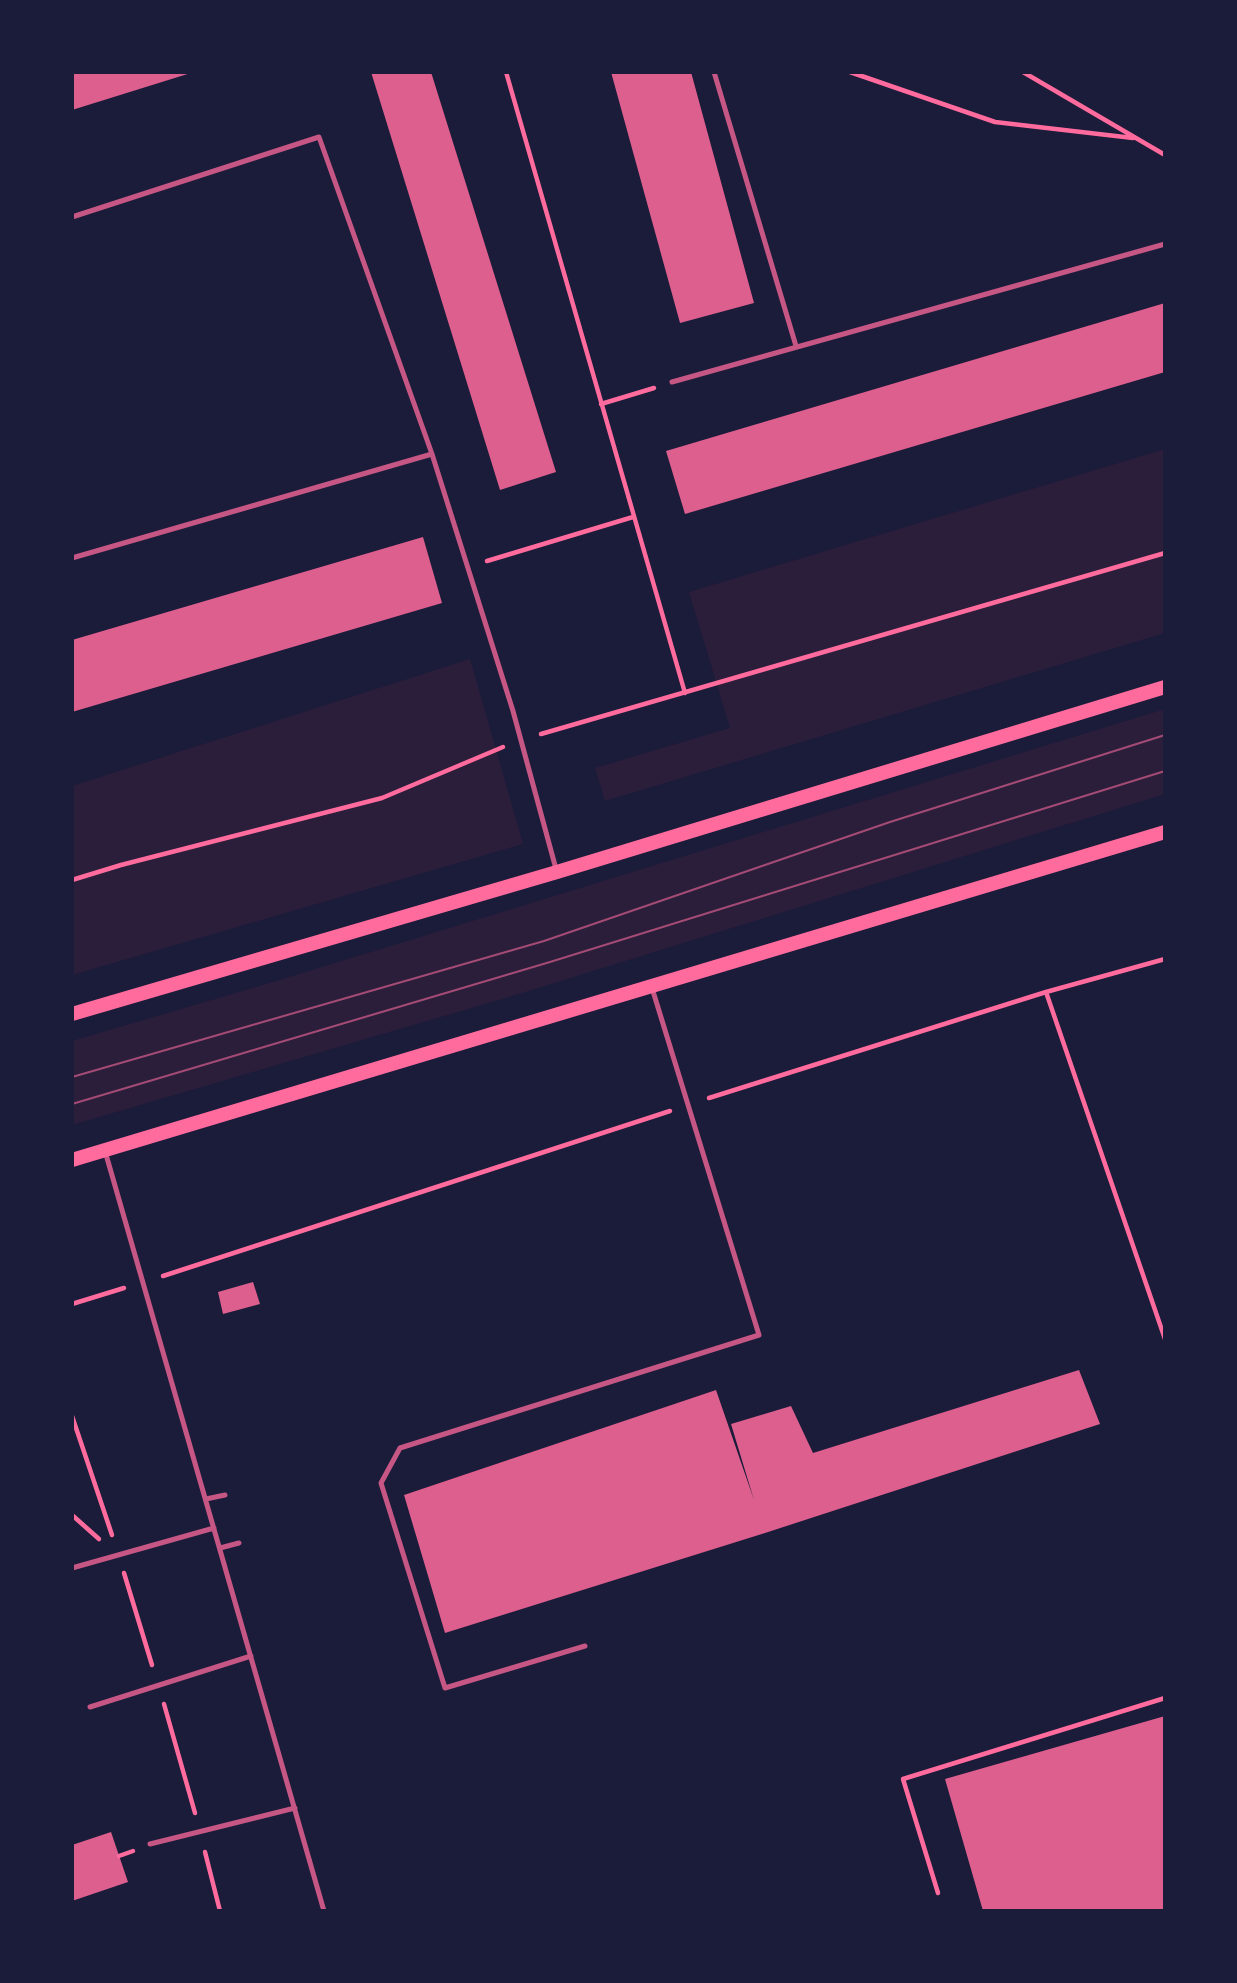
<!DOCTYPE html>
<html>
<head>
<meta charset="utf-8">
<style>
	body { margin:0 }
	#map { position:relative; width:1237px; height:1983px; overflow:hidden; background:#1b1b3a; font-family:Overpass,sans-serif }
	canvas { display:block }
	.frame { position:absolute; inset:0; border:74px solid #1b1b3a; pointer-events:none }
</style>
</head>
<body>
<div id="map">
<canvas width="1237" height="1983"></canvas>
<div class="frame"></div>
</div>
<script>
const context = document.querySelector('canvas').getContext('2d');
context.lineJoin = 'round';
function paint(path, color) {
  context.fillStyle = color;
  context.fill(path, 'evenodd');
}
function strokePath(path, color, width, dash) {
  context.strokeStyle = color;
  context.lineWidth = width;
  context.lineCap = dash ? 'butt' : 'round';
  context.setLineDash(dash || []);
  context.stroke(path);
}
paint(new Path2D(`
	M1165,449V633L605,801L595,768L730,728L689,592Z
	M470,659L523,844L72,975V786Z
	M1165,709V794L509,997L72,1125V1041L273,982Z`), '#2a1e3b');
paint(new Path2D(`
	M72,72H194L72,110Z
	M371,72H431L556,472L500,490Z
	M611,72H691L754,303L680,323Z
	M1165,303V372L685,514L666,451Z
	M423,537L442,603L72,712V640Z
	M253,1282L260,1304L223,1314L218,1292Z
	M1079,1370L1100,1424L765,1533L445,1633L404,1495L716,1390L754,1500L731,1424L791,1406L813,1453Z
	M1165,1716V1911H983L945,1779Z
	M111,1832L128,1882L72,1901V1845Z`), '#dd5f8e');
strokePath(new Path2D(`
	M506,72L685,693
	M850,72L995,122L1133,138
	M1023,72L1165,155
	M601,404L654,388
	M487,561L633,517
	M541,734L1165,553
	M72,880L121,865L382,798L503,747
	M1046,992L1165,1339
	M709,1098L1046,992L1165,959
	M163,1276L670,1111
	M72,1304L124,1288
	M72,1416L112,1535
	M72,1515L99,1539
	M124,1573L152,1665
	M164,1704L195,1813
	M205,1852L220,1911
	M119,1856L133,1851
	M938,1893L903,1779L1165,1698`), '#ff6b9d', 4.5);
strokePath(new Path2D(`
	M714,72L796,346
	M72,217L319,137L432,454
	M672,382L1165,244
	M72,558L432,454L513,711L556,869
	M105,1151L324,1911
	M206,1499L225,1495
	M220,1548L239,1543
	M72,1568L214,1528
	M585,1646L445,1688L381,1483L400,1448L759,1335L652,988
	M90,1707L251,1656
	M150,1844L295,1808`), '#c65784', 5);
strokePath(new Path2D(`
	M72,1014L557,872L1165,687
	M72,1160L1165,832`), '#ff6b9d', 14);
strokePath(new Path2D(`
	M72,1077L544,941L890,822L1165,735
	M72,1104L550,962L1165,771`), '#a44b75', 2);
</script>
</body>
</html>
